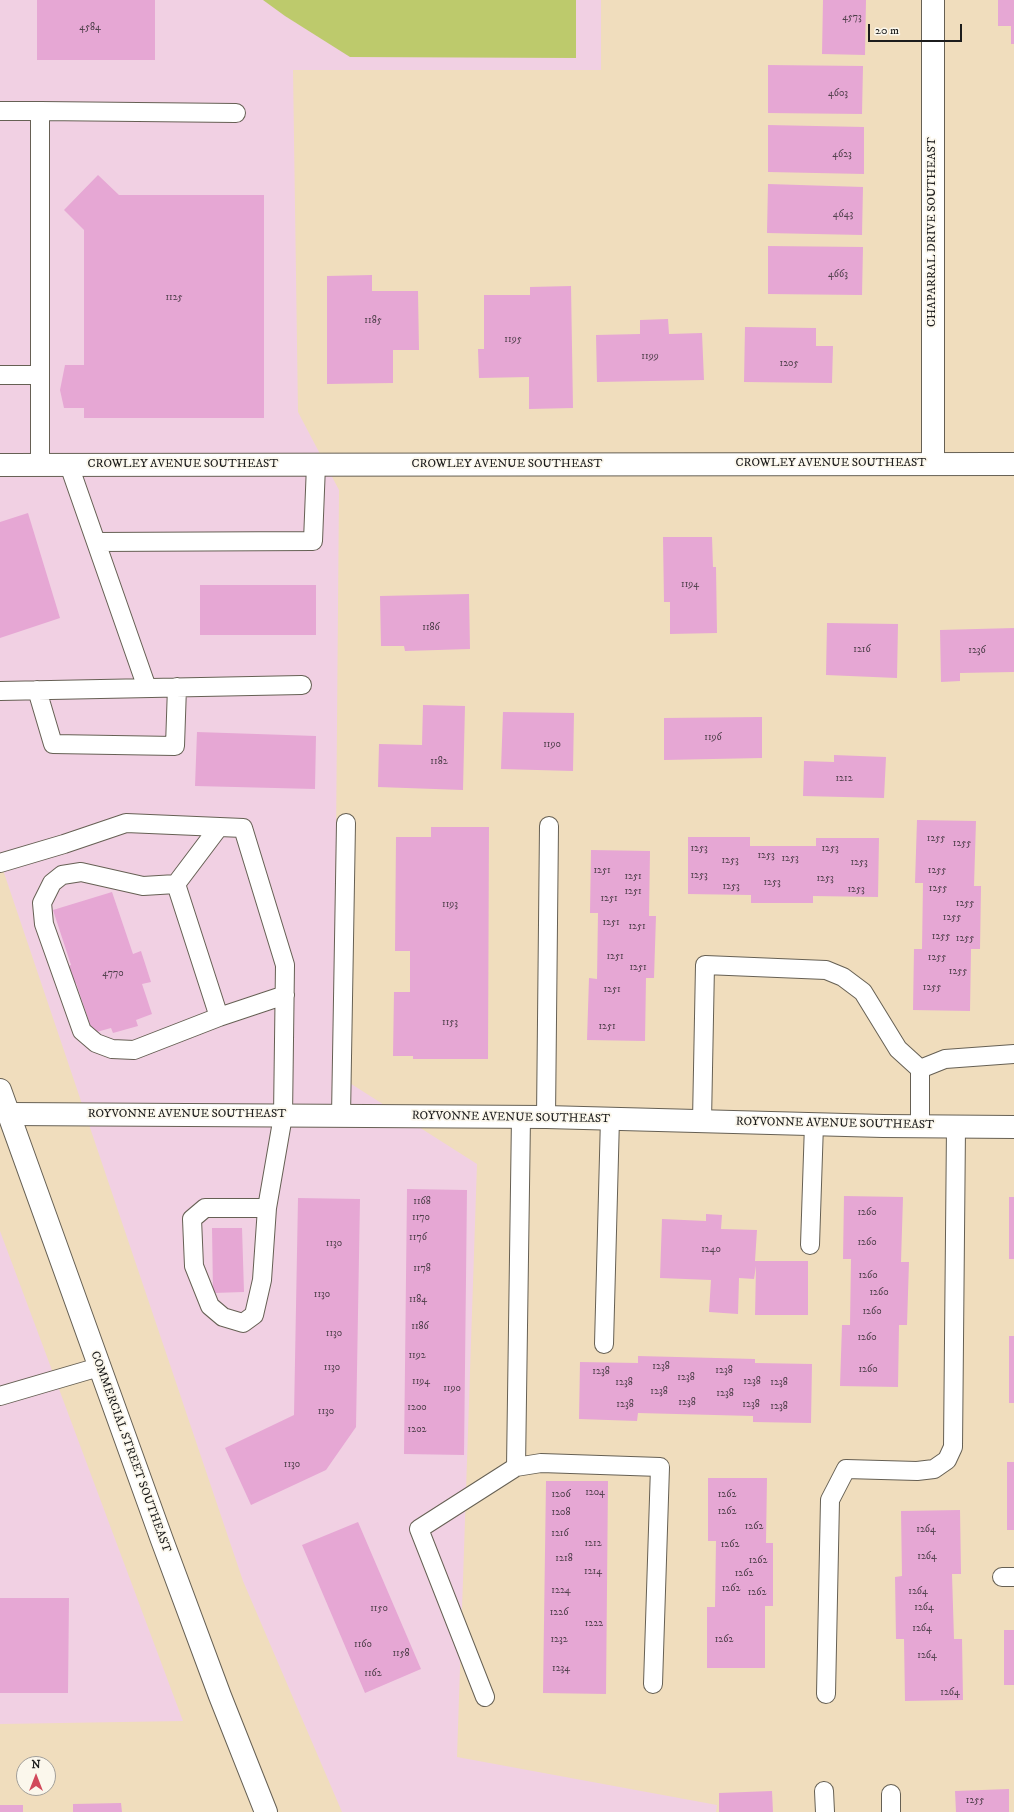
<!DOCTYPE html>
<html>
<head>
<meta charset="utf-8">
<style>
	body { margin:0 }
	#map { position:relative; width:1014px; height:1812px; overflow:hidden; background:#f0ddbd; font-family:"IM FELL DW Pica",serif }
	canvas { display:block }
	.north { position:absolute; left:16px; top:1756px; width:40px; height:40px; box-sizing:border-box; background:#fbf7ec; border:1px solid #a29f99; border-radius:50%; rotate:0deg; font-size:11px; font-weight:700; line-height:16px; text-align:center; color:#1c1c1c }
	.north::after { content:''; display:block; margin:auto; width:14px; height:18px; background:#d1495b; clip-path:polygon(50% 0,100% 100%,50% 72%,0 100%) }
	.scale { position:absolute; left:868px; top:24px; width:94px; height:18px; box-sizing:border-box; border:2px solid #1c1c1c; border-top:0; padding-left:5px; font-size:12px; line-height:14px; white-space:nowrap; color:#1c1c1c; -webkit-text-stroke:3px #fbf7ec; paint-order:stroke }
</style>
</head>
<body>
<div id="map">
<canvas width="1014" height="1812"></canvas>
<div class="north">N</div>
<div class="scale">20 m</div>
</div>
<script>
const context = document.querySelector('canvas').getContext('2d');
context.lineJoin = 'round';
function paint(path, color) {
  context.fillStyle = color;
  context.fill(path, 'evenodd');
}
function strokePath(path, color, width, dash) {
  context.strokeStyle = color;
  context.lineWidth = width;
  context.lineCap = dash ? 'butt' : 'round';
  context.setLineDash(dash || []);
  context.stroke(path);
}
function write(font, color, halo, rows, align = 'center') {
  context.font = font + ' "IM FELL DW Pica",serif';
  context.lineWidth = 3.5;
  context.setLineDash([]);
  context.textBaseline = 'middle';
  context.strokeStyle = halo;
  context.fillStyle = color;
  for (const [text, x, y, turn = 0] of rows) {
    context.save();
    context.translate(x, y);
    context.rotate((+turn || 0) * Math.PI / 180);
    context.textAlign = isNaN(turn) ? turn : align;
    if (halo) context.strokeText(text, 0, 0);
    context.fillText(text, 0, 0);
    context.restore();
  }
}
paint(new Path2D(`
	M0,0H601V70H293L298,412L339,490L334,1073L477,1164L457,1757L717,1805L716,1812H342L243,1581L0,861Z
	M0,1231L183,1721L0,1724Z`), '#f1d0e3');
paint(new Path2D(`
	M263,0H576V58L350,57L285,16Z`), '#bdca6c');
paint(new Path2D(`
	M37,0H155V60H37Z
	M823,0H866L865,55L822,54Z
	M998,0H1014V44H1011V26H998Z
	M768,65L863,66L862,114L768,113Z
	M768,125L864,127V174L768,172Z
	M98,175L119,195H264V418H84V408H64L60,390L65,365H84V230L64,210Z
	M768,184L863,187L862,235L767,233Z
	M768,246L863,247L862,295L768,294Z
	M372,275V291H418L419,350H393V383L327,384V276Z
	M571,286L573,408L529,409V377L479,378L478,349H484V295H530V287Z
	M668,319L669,334L702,333L704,380L597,382L596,335L640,334V320Z
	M745,327L816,328V346H833L832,383L744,382Z
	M28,513L60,618L0,638V522Z
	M663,537H712L713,567H716L717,633L670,634V602H664Z
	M200,585H316V635H200Z
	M469,594L470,649L405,651L404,646H381L380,596Z
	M827,623L898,624L897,678L826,675Z
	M1014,628V672L960,673V681L941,682L940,630Z
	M423,705L465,706L463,790L378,787L379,744L422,745Z
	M503,712L574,713L573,771L501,769Z
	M762,717V758L664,760V718Z
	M197,732L316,736L315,789L195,786Z
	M834,755L886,757L884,798L803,796L804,761L834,762Z
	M917,820L976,821L974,886H981L980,949H971L970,1011L913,1010L914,949H922L923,883H915Z
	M431,827H489L488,1059H413V1056H393L394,992H410V951H395L396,837H431Z
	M688,837H750V846H816V838H879L878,897L813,896V903H751V895L688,894Z
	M591,850L650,851L649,916H656L654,978H646L645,1041L587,1040L589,978L597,979L598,913H590Z
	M112,892L133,954L141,951L151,982L142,984L152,1014L136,1020L138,1026L113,1033L111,1028L93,1033L76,983L71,985L66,967L71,965L53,910Z
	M407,1189L467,1190L464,1455L404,1454Z
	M844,1196L903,1197L901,1262H909L907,1325H899L898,1387L840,1386L842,1325H850L851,1259H843Z
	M1009,1197H1014V1259H1009Z
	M298,1198L360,1199L356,1427L326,1470L251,1505L225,1448L294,1415Z
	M706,1214L722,1215L721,1229L757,1230L755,1261H808V1315H755L756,1266L754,1279L739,1278L738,1314L709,1312L711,1280L660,1278L662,1219L706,1221Z
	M212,1228H242L244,1292L213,1293Z
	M1009,1336H1014V1403H1009Z
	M638,1356L755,1359V1363L812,1364L811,1423L753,1422V1416L638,1413L637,1421L579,1419L580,1362L638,1363Z
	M1007,1462H1014V1530H1007Z
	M708,1478H767L766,1543H773V1606H765V1668H707V1607H715L716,1541H708Z
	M546,1481H608L606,1694L543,1693Z
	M960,1510L961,1574H952L954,1639H962L963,1700L905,1701L904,1639H896L895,1577L902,1576L901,1511Z
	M358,1522L421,1669L365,1693L302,1545Z
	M0,1598H69L68,1693H0Z
	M1004,1630H1014V1685H1004Z
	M1009,1789V1812H956L955,1791Z
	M772,1791L773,1812H719V1793Z
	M121,1803L122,1812H73V1804Z
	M0,1805H23V1812H0Z`), '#e6a7d4');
const service = new Path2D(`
	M0,111H40
	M0,375H40
	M40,465V111L236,113
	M69,465L147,688
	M96,542L313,541L316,465
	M37,690L53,744L175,746L177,687
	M0,691L302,685
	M219,827L176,884L219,1017L285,995
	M0,863L64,844L126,823L243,828L285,965L283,1116L267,1208L262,1280L254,1315L243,1323L223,1317L210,1306L194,1266L192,1219L205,1208H267
	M176,884L143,886L81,872L62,875L52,883L42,903L44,924L82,1031L96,1043L112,1049L134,1050L219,1017
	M920,1069L945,1059L1014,1054
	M341,1116L346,823
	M546,1117L549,826
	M702,1121L705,965L826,970L843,977L863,992L898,1049L920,1069V1127
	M810,1245L814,1124
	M604,1344L610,1118
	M0,1396L99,1367
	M516,1467L541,1463L660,1467L653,1684
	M1002,1577H1014
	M826,1694L830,1500L846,1469L917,1471L934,1469L947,1460L953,1447L956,1127
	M485,1697L419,1529L516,1467L521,1117
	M824,1791L825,1812
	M891,1794V1812`);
const minor = new Path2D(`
	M933,0V464
	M0,465L1014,464
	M8,1114L546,1117L883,1126L1014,1127`);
const primary = new Path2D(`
	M0,1090L162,1540L220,1696L266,1812`);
strokePath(service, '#666054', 20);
strokePath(minor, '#666054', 24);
strokePath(primary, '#666054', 24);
strokePath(service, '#fff', 18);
strokePath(minor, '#fff', 22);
strokePath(primary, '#fff', 22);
write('10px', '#4e3f4a', null, [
	["4573",852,18],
	["4584",90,28],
	["4603",838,94],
	["4623",842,155],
	["4643",843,215],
	["4663",838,275],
	["1125",174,298],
	["1185",373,321],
	["1195",513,340],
	["1199",650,357],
	["1205",789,364],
	["1194",690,585],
	["1186",431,628],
	["1216",862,650],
	["1236",977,651],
	["1196",713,738],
	["1190",552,745],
	["1182",439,762],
	["1212",844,779],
	["1255",936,839],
	["1255",962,844],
	["1253",699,849],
	["1253",830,849],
	["1253",766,856],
	["1253",790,859],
	["1253",730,861],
	["1253",859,863],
	["1251",602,871],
	["1255",937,871],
	["1253",699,876],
	["1251",633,877],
	["1253",825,879],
	["1253",772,883],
	["1253",731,887],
	["1255",938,889],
	["1253",856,890],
	["1251",633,892],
	["1251",609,899],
	["1255",965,904],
	["1193",450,905],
	["1255",952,918],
	["1251",611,923],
	["1251",637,927],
	["1255",941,937],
	["1255",965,939],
	["1251",615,957],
	["1255",937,958],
	["1251",638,968],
	["1255",958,972],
	["4770",113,974],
	["1255",932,988],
	["1251",612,990],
	["1153",450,1023],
	["1251",607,1027],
	["1168",422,1202],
	["1260",867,1213],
	["1170",421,1218],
	["1176",418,1238],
	["1260",867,1243],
	["1130",334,1244],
	["1240",711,1250],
	["1178",422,1269],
	["1260",868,1276],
	["1260",879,1293],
	["1130",322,1295],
	["1184",418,1300],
	["1260",872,1312],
	["1186",420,1327],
	["1130",334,1334],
	["1260",867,1338],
	["1192",417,1356],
	["1238",661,1367],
	["1130",332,1368],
	["1260",868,1370],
	["1238",724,1371],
	["1238",601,1372],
	["1238",686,1378],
	["1194",421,1382],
	["1238",752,1382],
	["1238",624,1383],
	["1238",779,1383],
	["1190",452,1389],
	["1238",659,1392],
	["1238",725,1394],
	["1238",687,1403],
	["1238",625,1405],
	["1238",751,1405],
	["1238",779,1407],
	["1200",417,1408],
	["1130",326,1412],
	["1202",417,1430],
	["1130",292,1465],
	["1204",595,1493],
	["1206",561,1495],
	["1262",727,1495],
	["1262",727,1512],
	["1208",561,1513],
	["1262",754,1527],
	["1264",926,1530],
	["1216",560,1534],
	["1212",593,1544],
	["1262",730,1545],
	["1264",927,1557],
	["1218",564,1559],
	["1262",758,1561],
	["1214",593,1572],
	["1262",744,1574],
	["1262",731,1589],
	["1224",561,1591],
	["1264",918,1592],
	["1262",757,1593],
	["1264",924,1608],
	["1150",379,1609],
	["1226",559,1613],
	["1222",594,1624],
	["1264",922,1629],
	["1232",559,1640],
	["1262",724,1640],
	["1160",363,1645],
	["1158",401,1654],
	["1264",927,1656],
	["1234",561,1669],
	["1162",373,1674],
	["1264",950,1693],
	["1255",975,1801]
]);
write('12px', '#1c1c1c', '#fbf7ec', [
	["CHAPARRAL DRIVE SOUTHEAST",933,232,-90],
	["CROWLEY AVENUE SOUTHEAST",831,464],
	["CROWLEY AVENUE SOUTHEAST",183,465],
	["CROWLEY AVENUE SOUTHEAST",507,465],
	["ROYVONNE AVENUE SOUTHEAST",187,1115],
	["ROYVONNE AVENUE SOUTHEAST",511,1118,1],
	["ROYVONNE AVENUE SOUTHEAST",835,1124,1],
	["COMMERCIAL STREET SOUTHEAST",130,1452,70]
]);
</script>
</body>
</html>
